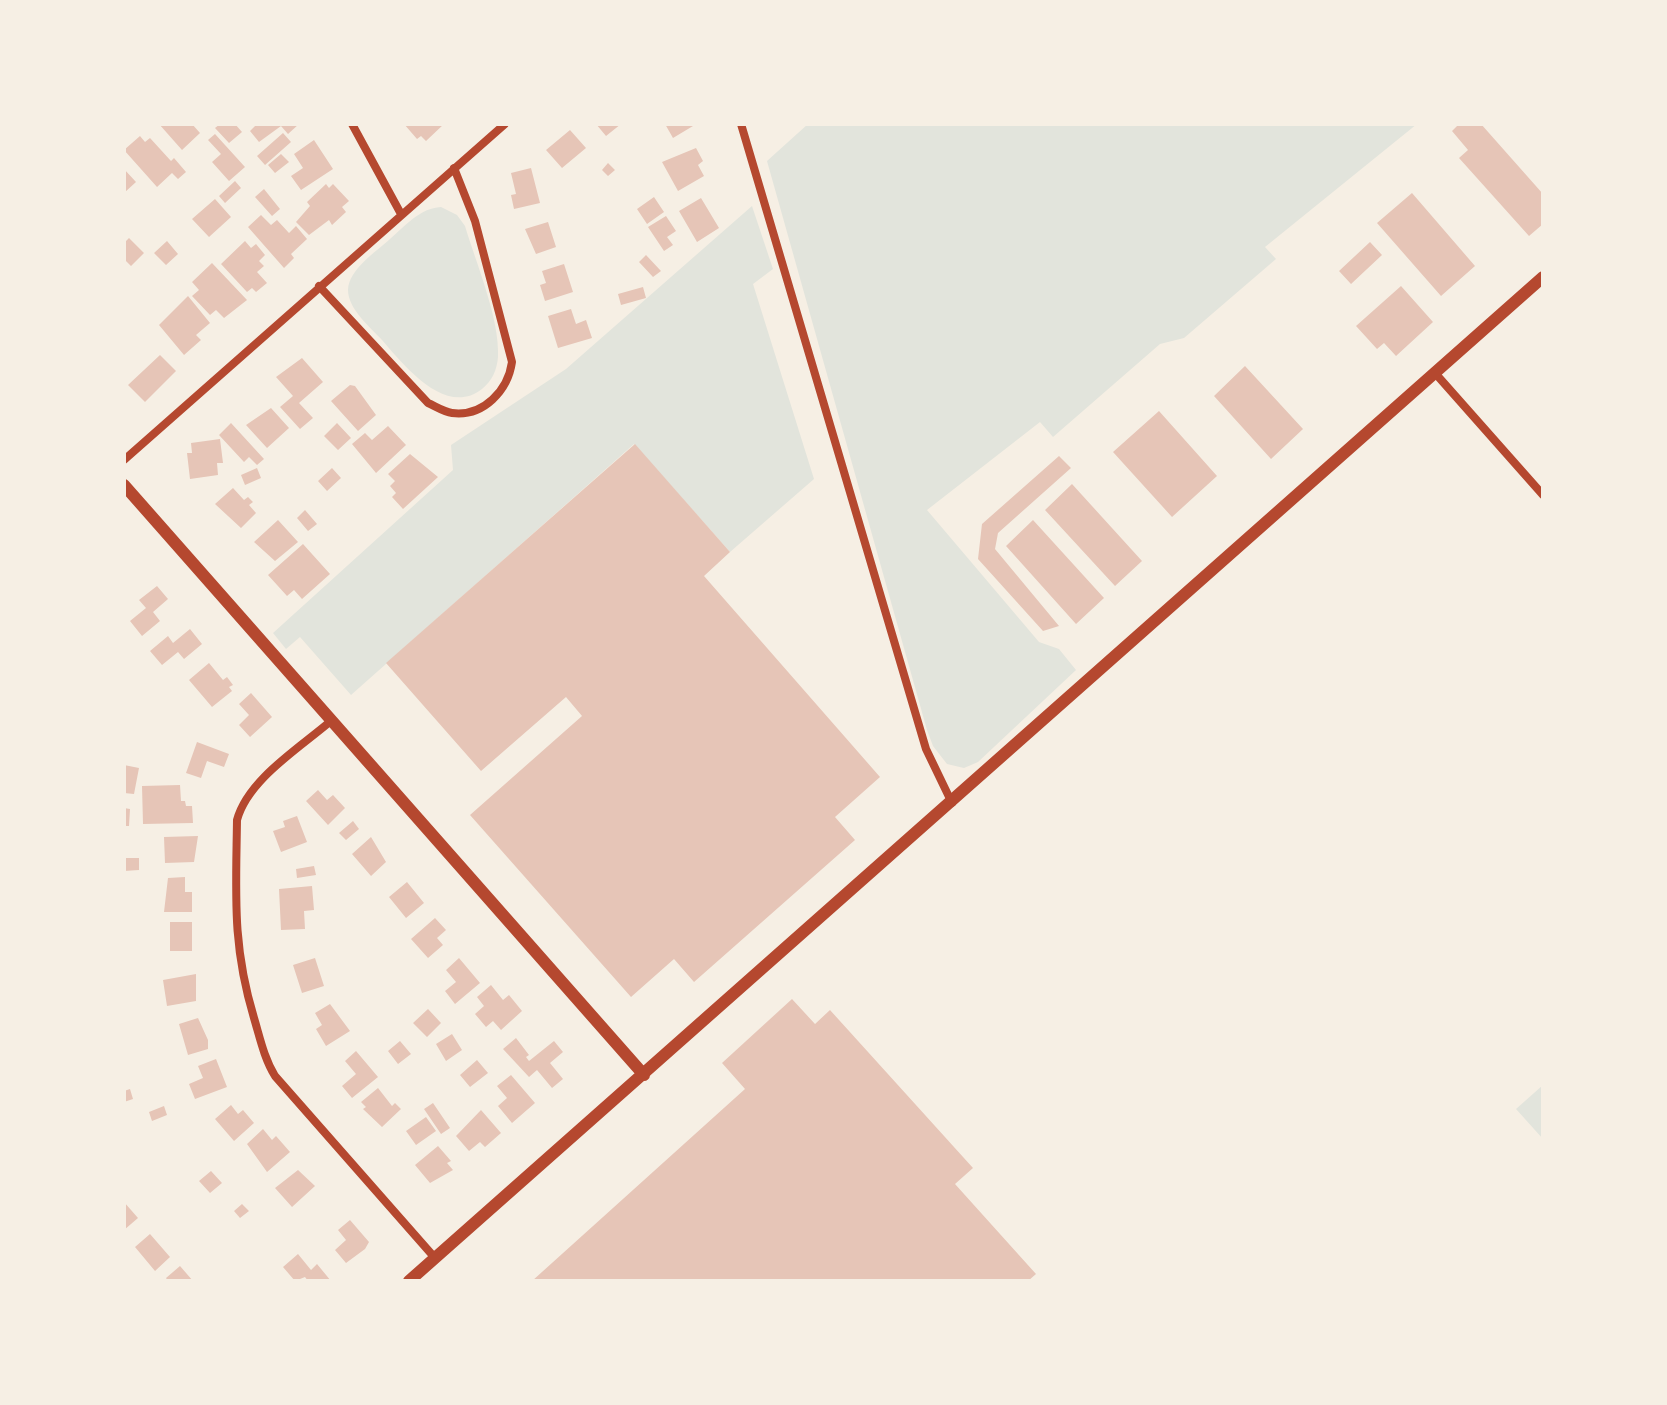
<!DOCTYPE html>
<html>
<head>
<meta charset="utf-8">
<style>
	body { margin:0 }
	#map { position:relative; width:1667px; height:1405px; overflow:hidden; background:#f6efe4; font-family:Inter,sans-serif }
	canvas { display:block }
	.frame { position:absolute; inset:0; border:126px solid #f6efe4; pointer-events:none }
</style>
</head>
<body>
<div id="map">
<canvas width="1667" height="1405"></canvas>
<div class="frame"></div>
</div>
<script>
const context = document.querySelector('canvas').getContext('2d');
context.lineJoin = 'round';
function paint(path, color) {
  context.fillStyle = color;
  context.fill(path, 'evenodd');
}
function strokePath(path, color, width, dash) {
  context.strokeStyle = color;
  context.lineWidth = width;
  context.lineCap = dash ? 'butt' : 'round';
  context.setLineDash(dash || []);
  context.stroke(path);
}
paint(new Path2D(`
	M808,124H1417L1265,247L1276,259L1184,338L1160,344L1053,437L1040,422L927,510L1039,642L1059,649L1076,670L978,762L964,768L947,764L933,746L927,730L767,161Z
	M752,206L773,269L753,284L814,479L730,552L634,444L351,695L300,637L286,649L273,633L453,470L451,445L566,369Z
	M441,207L457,215L465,226C476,263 500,319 498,357C497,370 492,381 482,389C445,418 403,364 382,340C370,327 348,309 348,290C349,269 376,252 390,239C405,226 420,208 441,207Z
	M1543,1085V1139L1516,1109Z`), '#e2e4dc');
paint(new Path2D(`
	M159,124H192L200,133L182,150Z
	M220,124H235L242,132L229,143L215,128Z
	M257,124H299L288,134L281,126L259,142L250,131Z
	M404,124H444L426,141L421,136L417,139Z
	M596,124H621L606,136Z
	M665,124H691L693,126L673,138Z
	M1459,124H1481L1543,194V224L1529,236L1459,158L1468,150L1452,131Z
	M570,130L586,148L562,168L546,150Z
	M283,133L291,142L265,165L257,156Z
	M215,134L245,167L229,181L212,162L221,154L208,140Z
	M140,136L145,142L150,138L171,161L174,158L186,172L178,179L172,173L157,187L124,150Z
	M314,140L333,169L301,190L291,176L303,168L294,154Z
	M696,148L703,161L698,165L704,176L678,191L662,162Z
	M281,154L289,162L275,173L268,165Z
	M608,163L615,170L608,176L602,170Z
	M531,168L540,203L514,209L511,195L516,194L511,173Z
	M124,169L136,182L124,193Z
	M235,181L241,188L225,203L219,196Z
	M326,184L329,188L333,184L349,201L342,207L346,212L332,225L329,220L309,235L296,222L310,206L307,202Z
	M264,189L280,209L272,216L255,197Z
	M1412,193L1475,266L1441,296L1377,223Z
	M654,197L664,212L647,224L637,209Z
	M701,198L719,228L697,242L679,211Z
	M215,199L231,217L209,237L192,219Z
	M261,215L271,225L277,220L289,233L296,226L307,239L291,254L294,258L284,268L248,227Z
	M666,216L676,231L667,237L673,245L664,251L648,227Z
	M548,222L556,247L536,254L525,229Z
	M129,238L144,253L131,266L124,259V243Z
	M167,241L178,254L166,265L154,253Z
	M245,241L251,248L256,244L265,255L259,261L264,266L257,272L267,283L256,292L252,288L247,292L221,264Z
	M1370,242L1382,255L1351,284L1339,271Z
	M646,255L661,271L653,277L639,262Z
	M212,263L247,300L224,318L216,310L210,315L192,296L199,290L192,282Z
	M564,264L573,292L545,301L540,285L546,283L542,271Z
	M1401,286L1433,322L1396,356L1384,343L1377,349L1356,326Z
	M643,287L646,298L621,305L618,294Z
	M188,296L210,323L196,335L201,340L184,355L159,325Z
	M571,309L576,324L586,320L592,338L558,348L548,316Z
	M160,355L176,371L145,402L128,385Z
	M302,358L323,382L299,403L313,418L300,429L280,407L293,396L276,377Z
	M1245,366L1303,429L1271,459L1214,396Z
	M350,385L355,386L376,415L358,431L331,401Z
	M271,408L289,428L267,448L246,425Z
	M1159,411L1217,476L1172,517L1113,452Z
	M231,423L264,459L257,465L249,457L244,462L219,435Z
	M337,423L351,438L338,450L324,436Z
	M388,426L406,445L376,473L352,444L365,433L372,440Z
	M220,439L223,463H217L218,475L190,479L187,453H192L191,443Z
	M635,444L730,552L704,576L880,777L835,817L855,840L694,982L674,959L631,997L470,815L582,716L566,697L481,771L386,663Z
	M410,454L438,477L403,509L392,497L396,493L390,486L395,481L388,474Z
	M1059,456L1071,468L998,533L995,549L1059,626L1043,631L978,559L982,524Z
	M257,468L261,478L245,485L241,475Z
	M332,468L341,478L327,491L318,481Z
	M1072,484L1142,561L1115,586L1045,510Z
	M233,488L244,500L248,497L253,502L249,505L256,513L241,528L215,504Z
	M305,510L317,524L308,531L297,518Z
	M278,520L298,542L275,561L254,542Z
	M1033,520L1104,598L1076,624L1006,546Z
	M303,544L330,574L302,599L294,590L287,596L268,575Z
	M157,586L168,599L153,612L160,621L142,636L130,621L146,608L139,600Z
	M190,629L202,644L184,659L178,652L162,665L150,651L168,636L173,643Z
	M209,663L223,680L227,677L233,685L229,687L232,691L212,707L189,680Z
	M251,693L272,717L250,737L239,725L249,715L239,704Z
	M197,742L229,754L224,767L207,761L201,778L186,773Z
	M124,765L139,768L134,794L124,793Z
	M180,785L181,801H185L186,806H192L193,823L143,824L142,786Z
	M318,790L327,800L333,795L345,808L328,825L306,801Z
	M124,808L130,809L129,826H124Z
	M297,816L307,842L281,852L273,831L285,827L283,821Z
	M353,821L359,829L346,840L339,833Z
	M198,836L194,862L165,863L164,837Z
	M371,837L386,862L371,876L352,854Z
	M124,858H139V870L124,871Z
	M314,866L316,875L297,878L296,869Z
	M185,877V892H192V912H164L168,878Z
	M407,882L424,903L406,918L389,897Z
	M312,886L314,910L304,911L305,929L281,930L279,889Z
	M435,918L446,930L437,938L443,945L428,958L411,939Z
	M170,922H192V951H170Z
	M315,958L324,986L302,993L293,965Z
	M459,958L480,983L455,1004L445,991L456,982L446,970Z
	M196,974V1001L167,1006L163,980Z
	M491,985L503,1000L509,995L522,1011L501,1030L493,1021L486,1027L475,1014L484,1006L477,997Z
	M792,999L815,1024L830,1010L973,1168L955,1184L1036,1274L1028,1281H532L745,1089L722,1063Z
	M330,1004L350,1031L326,1046L316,1029L322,1025L315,1013Z
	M428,1009L441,1023L427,1037L413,1023Z
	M198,1018L208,1040V1049L188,1055L179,1024Z
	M452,1034L462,1050L446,1061L436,1044Z
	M516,1038L529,1055L526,1057L529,1061L554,1041L563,1052L550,1063L563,1079L552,1088L537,1070L529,1077L503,1049Z
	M400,1041L411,1054L398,1064L388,1051Z
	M356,1051L378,1077L352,1098L342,1086L356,1074L345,1061Z
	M216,1059L227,1087L195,1099L189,1084L203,1078L198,1066Z
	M477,1060L488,1073L470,1087L460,1075Z
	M511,1075L535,1103L512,1123L498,1106L507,1098L497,1086Z
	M378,1088L392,1106L395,1103L401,1109L382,1127L363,1109L366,1107L361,1102Z
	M130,1089L133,1099L124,1102V1091Z
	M433,1103L450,1128L441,1134L424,1109Z
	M231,1105L238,1114L243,1110L254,1123L234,1141L215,1119Z
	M164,1106L167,1115L152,1121L149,1112Z
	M481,1110L501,1133L485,1147L480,1142L469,1151L456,1136Z
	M426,1117L436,1131L416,1145L406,1131Z
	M263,1129L272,1140L276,1136L290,1152L267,1172L247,1144Z
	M438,1146L451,1161L447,1163L453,1170L430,1183L415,1165Z
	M298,1170L315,1186L292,1207L275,1188Z
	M211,1171L222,1183L210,1193L199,1181Z
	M124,1202L138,1218L124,1230Z
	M242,1204L249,1211L240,1218L234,1211Z
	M350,1220L369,1242L365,1249L346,1263L335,1250L346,1240L338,1230Z
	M150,1234L170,1257L155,1271L135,1247Z
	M298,1254L311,1270L317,1264L331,1281H308L305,1277L295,1281L283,1267Z
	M180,1266L193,1281H168L166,1278Z`), '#e6c5b7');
strokePath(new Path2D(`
	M352,124L401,214
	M741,124L926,749L952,803
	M319,286L428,403C435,406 444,412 452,413C484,417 508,390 512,362L475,221L454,168
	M1435,373L1543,495
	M124,460L505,124
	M332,720C301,747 248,779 237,820C236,895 232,945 254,1018C260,1038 264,1058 275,1076L435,1258`), '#b5482f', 8);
strokePath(new Path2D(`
	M124,485L644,1075
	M409,1281L1543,277`), '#b5482f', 12);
</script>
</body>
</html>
